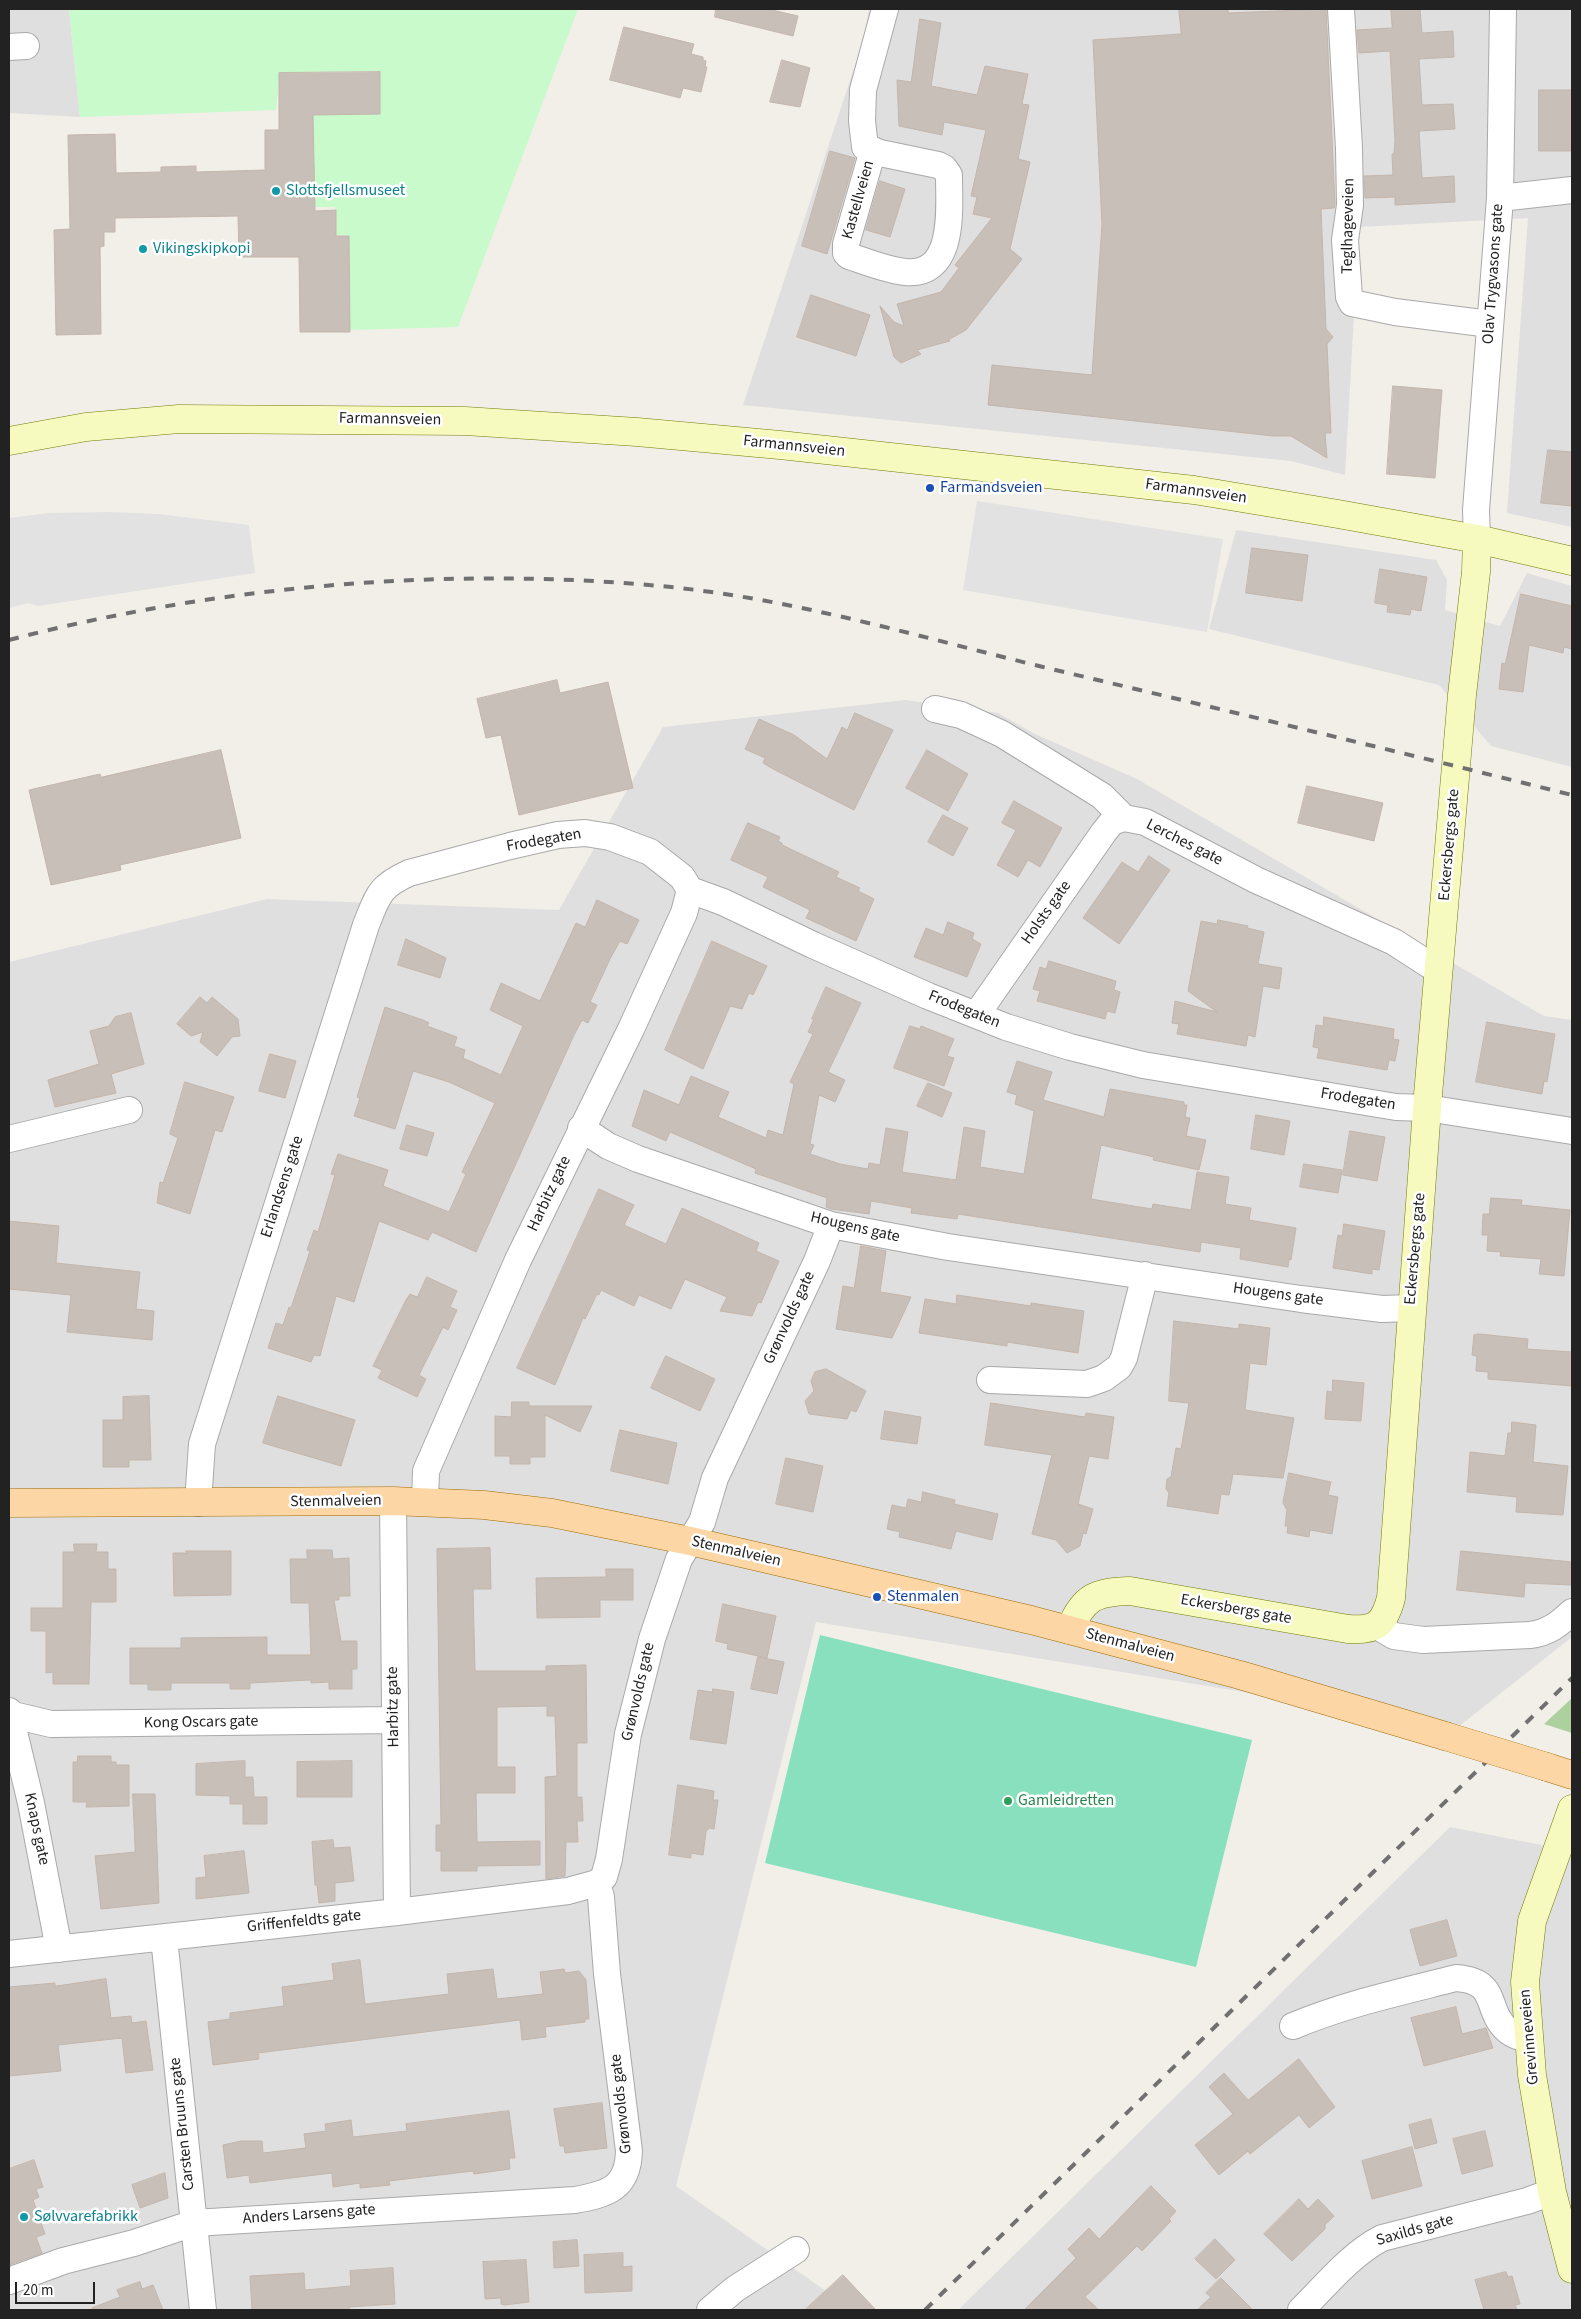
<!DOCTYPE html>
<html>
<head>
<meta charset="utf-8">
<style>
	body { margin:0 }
	#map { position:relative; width:1581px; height:2319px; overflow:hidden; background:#f2efe9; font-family:"Source Sans 3",sans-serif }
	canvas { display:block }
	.frame { position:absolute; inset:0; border:10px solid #222; pointer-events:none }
	.scale { position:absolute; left:15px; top:2282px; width:80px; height:22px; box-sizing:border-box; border:2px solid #222; border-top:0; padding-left:6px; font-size:15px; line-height:18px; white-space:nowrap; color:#222; -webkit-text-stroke:4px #fff; paint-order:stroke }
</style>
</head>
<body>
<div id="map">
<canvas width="1581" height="2319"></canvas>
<div class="frame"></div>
<div class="scale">20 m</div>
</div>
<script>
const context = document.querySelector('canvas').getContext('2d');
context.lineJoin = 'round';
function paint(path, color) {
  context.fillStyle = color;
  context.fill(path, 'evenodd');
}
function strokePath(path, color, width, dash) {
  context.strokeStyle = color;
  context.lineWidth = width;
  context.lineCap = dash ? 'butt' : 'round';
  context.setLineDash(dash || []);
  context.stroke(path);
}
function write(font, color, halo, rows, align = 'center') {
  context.font = font + ' "Source Sans 3",sans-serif';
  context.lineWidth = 5;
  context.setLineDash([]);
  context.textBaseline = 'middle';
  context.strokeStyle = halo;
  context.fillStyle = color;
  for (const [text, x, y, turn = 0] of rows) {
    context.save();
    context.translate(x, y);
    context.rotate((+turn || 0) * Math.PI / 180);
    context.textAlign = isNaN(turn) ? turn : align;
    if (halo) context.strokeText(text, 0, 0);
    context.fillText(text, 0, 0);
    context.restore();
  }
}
paint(new Path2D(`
	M9,9H69L80,117L9,113Z
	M869,9H1572V527L1507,513L1528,218L1359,227L1345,475L1291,461L743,405L864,38Z
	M1236,530L1436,560L1447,580L1445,610L1500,626L1527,573L1572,586V767L1491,746L1439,685L1209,629Z
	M905,700L998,713L1035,734L1137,779L1544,1016L1572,1020V1637L1458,1727L816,1622L676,2186L853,2310H9V962L267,899L559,910L663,727Z
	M1450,1827L1572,1851V2310H958Z`), '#e0dfdf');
paint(new Path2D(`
	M1572,1698V1733L1544,1724Z`), '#add19e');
paint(new Path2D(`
	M69,9H578L458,327L348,330L347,235H335V207H314L303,113L378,112L377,71L280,73L276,110L80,117Z`), '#c8facc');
paint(new Path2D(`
	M820,1635L1252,1740L1196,1967L765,1863Z`), '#88e0be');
paint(new Path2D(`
	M977,501L1223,539L1207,632L963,590Z
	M110,512L158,514L249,525L255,573L38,606L28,603L9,608V518L49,513Z`), '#e2e2e2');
const building = new Path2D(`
	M716,9H768L798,16L793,36L715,17Z
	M1179,9H1228V13L1326,9L1335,204L1334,208L1321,209L1326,329L1333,337L1327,344L1331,433H1325L1327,458L1291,436H1273L988,405L992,365L1092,375L1102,224L1093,40L1181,34Z
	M1391,9H1420L1422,33L1453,31L1454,57L1419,59L1422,105L1453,104L1455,129L1419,131L1422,178L1454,176L1455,202L1395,205V197L1365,198L1364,176L1393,175L1392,154H1394L1395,141L1390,51L1359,53L1357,30L1392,28Z
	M920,19L941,23L931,86L977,95L985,66L1028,74L1022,104L1029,105L1018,159L1030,162L1010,249L1022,259L966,330L948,340L950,341L917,350L921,354L901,363L894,357L880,306L894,322L904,326L897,304L941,292L959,268L955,265L992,218L973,214L977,197L971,196L986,130L944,122L942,135L899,126L897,80L911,82Z
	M624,27L694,44L691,54L703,57V60L706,61L705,67H707L701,92L683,88L680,98L610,80Z
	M782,60L810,68L800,107L770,102Z
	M380,72V114L313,115L315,211L336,210V236H349L350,332H300L299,257H239L238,216L115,218V232H104V246L100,247L101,334L56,335L54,230L70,229L68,135L115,134L116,173L161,172V167L196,166V172L265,170V130H279V73Z
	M1539,90H1572V151H1539Z
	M830,151L855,158L827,254L802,246Z
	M880,181L905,189L890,237L866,230Z
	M811,295L870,315L856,356L797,337Z
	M1393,386L1442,390L1435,478L1387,474Z
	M1548,450L1572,452V506L1541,503Z
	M1252,548L1308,555L1302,601L1246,593Z
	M1380,569L1427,577L1421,611L1411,609L1410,615L1387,612L1388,605L1375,603Z
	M1521,594L1572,606V649L1564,647L1563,653L1529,645L1523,692L1499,689L1502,663L1505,664Z
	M557,680L560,693L608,682L633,788L519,815L501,735L486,738L477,699Z
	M855,713L893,730L854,810L775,770L763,763L765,758L745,749L759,719L794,735L827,759L842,727L847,730Z
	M221,750L241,838L120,865L121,870L51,885L29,790L100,774L101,777Z
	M927,750L968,774L948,811L906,788Z
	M1307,786L1383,803L1374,841L1298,823Z
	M1014,801L1062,828L1040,867L1028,860L1018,877L997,865L1016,830L1002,823Z
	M943,815L968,828L953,856L928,842Z
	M748,823L780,837L778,841L782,843V845L839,872L836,877L860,888L858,891L874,899L856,941L806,918L810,910L763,887L768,877L731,860Z
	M1149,856L1170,870L1119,944L1083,918L1122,862L1138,872Z
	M597,900L639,920L627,944L620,941L610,959L590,1002L597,1005L588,1023L582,1020L574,1035L476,1252L432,1232L428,1240L379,1221L354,1302L336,1296L320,1356L314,1355L311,1362L268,1348L276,1323L283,1325L289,1307L291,1308L310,1251L307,1250L314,1230L318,1232L335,1175L331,1174L338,1154L388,1170L383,1186L449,1212L466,1174L462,1172L495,1103L449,1082L413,1071L395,1129L354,1116L360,1098L357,1097L385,1007L423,1020L429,1023L427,1026L457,1037L454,1046L465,1050L463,1058L501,1075L523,1026L490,1010L501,983L540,1001L576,923L585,927Z
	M1218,920L1248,926L1247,928L1264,932L1258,964L1282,968L1279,989L1263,986L1255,1037L1248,1035L1246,1046L1177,1034L1179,1024L1172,1023L1175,1001L1217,1012L1188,991L1201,921L1217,924Z
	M948,922L974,933L972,939L981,944L967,977L914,957L926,928L943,935Z
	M406,939L446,958L440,978L398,965Z
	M712,941L767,966L753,995L749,993L742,1009L730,1006L703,1069L665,1050Z
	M1049,961L1116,981L1114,990L1120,992L1115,1013L1107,1011L1105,1019L1037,1001L1040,991L1033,989L1040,967L1046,969Z
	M826,987L861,1003L828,1072L845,1080L835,1102L819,1095L810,1144L814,1145L810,1154L840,1164L868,1169L869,1163L880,1165L886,1128L908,1132L902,1172L956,1180L964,1127L985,1131L980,1167L1024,1174L1034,1111L1015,1104L1017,1095L1007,1092L1017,1061L1052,1072L1043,1100L1104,1117L1110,1089L1184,1102V1105H1187L1185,1117L1190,1118L1186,1136L1206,1140L1199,1170L1153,1160L1154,1157L1101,1145L1091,1199L1152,1209L1153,1204L1191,1210L1197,1172L1229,1177L1225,1204L1251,1208L1249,1220L1296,1228L1291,1260L1289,1259L1288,1267L1240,1259L1241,1248L1201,1242L1200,1252L958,1214L957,1219L911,1213L912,1208L871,1201L869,1214L831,1209L826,1207L827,1198L755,1173L756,1169L670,1132L666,1141L632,1126L644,1090L679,1105L691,1076L729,1092L718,1117L766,1138L768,1130L783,1135L794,1084L790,1082L813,1034L808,1032L814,1019H812Z
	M200,997L207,1003L212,997L238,1019L240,1036L232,1037L217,1056L200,1042L203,1032L191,1036L177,1024Z
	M131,1013L144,1064L111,1074L116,1093L55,1107L48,1080L99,1064L90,1031L109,1026L115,1017Z
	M1324,1017L1394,1029L1393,1039L1399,1040L1395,1061L1389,1060L1387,1070L1317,1058L1319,1048L1313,1047L1316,1025L1323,1026Z
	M1487,1022L1555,1034L1547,1082L1544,1081L1542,1094L1476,1082Z
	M910,1026L920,1029L921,1026L954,1039L947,1056L954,1058L944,1086L894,1068Z
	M270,1054L296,1061L285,1098L259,1091Z
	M185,1082L234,1097L222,1132L215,1130L190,1214L157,1203L160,1182L163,1183L178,1138L170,1134Z
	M928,1083L952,1093L942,1117L917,1106Z
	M1256,1115L1290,1121L1284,1155L1251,1149Z
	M407,1125L434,1133L427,1156L400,1149Z
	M1350,1131L1385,1137L1377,1181L1343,1175Z
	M1304,1164L1342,1170L1338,1193L1300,1187Z
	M599,1189L634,1205L624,1225L666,1244L682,1208L759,1243L756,1251L779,1261L761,1303L758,1302L752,1316L720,1311L727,1297L685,1279L671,1309L639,1295L634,1306L601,1290L599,1295L597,1294L585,1319L583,1318L555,1385L517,1368Z
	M1491,1198L1522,1200L1521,1205L1570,1210L1564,1276L1539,1274L1541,1259L1500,1256L1501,1252L1487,1251L1488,1235H1482L1483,1214H1489Z
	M9,1221L59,1226L56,1263L140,1272L136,1309L154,1311L152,1340L67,1332L71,1295L9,1289Z
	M1344,1224L1385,1231L1379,1270L1372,1269V1274L1333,1268L1338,1235L1342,1236Z
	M861,1246L886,1251L880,1292L911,1297L892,1338L836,1329L843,1286L854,1288Z
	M427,1277L457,1291L450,1307L457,1310L448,1330L443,1327L419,1375L426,1379L417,1397L378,1378L382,1370L373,1366L406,1300L410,1294L417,1297Z
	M957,1295L1031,1306V1303L1084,1311L1078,1353L1007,1342V1346L919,1333L925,1299L956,1304Z
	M1174,1321L1239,1329V1324L1270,1328L1266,1365L1250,1363L1245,1410L1294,1418L1283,1478L1233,1474L1229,1495L1221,1494L1218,1514L1167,1506L1169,1493L1166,1489L1167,1479L1171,1477L1176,1448L1181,1449L1189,1403L1169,1401Z
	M1479,1334L1528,1339L1527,1349L1572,1352V1386L1488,1379V1372L1476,1371L1477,1356L1472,1355L1474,1335Z
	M666,1356L715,1379L700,1411L651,1388Z
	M826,1369L866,1391L856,1412L851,1410L847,1419L809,1414L805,1401L814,1391L811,1381L815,1372Z
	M1333,1380L1364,1383L1361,1421L1325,1419L1327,1391L1332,1392Z
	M149,1396L151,1460H129V1467H103V1420H123V1397Z
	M278,1396L355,1420L341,1466L263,1443Z
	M512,1402H529V1406H592L580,1432L545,1415V1457H530V1464H510V1456H495V1416L511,1417Z
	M991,1403L1085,1417L1086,1413L1114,1417L1108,1459L1089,1456L1078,1504L1093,1509L1086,1534L1083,1533L1080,1546L1067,1553L1056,1540L1032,1534L1052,1455L985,1445Z
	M885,1411L921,1417L917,1444L881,1439Z
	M1512,1422L1536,1425L1533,1462L1568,1466L1563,1515L1516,1512L1517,1497L1467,1492L1470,1452L1505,1456L1508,1433H1511Z
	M620,1430L677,1443L668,1484L611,1471Z
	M786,1458L823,1466L813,1512L776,1504Z
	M1289,1473L1331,1482L1328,1495L1338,1497L1332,1534L1310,1530L1309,1537L1287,1533L1288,1526H1285L1287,1510L1283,1503Z
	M923,1492L955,1500L954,1504L998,1514L992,1540L956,1531L951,1549L899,1537L900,1532L887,1529L892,1505L906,1508L908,1499L921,1502Z
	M74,1544H97L96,1552H108V1569H116V1602H91L89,1684H53V1672L46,1673V1631H31V1608H63V1552H74Z
	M490,1548L491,1589H473L475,1671H546V1666L586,1665L587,1743H577V1797H582L583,1821H577L578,1842H566L565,1876L546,1879L545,1777L557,1776L555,1716H547V1706L497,1707V1767H515V1793H476L477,1842L540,1841V1865L477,1866V1871H441V1851H436V1825H441L437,1549Z
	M307,1550H332L333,1559L349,1558L350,1596H339V1600H334L341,1641H357V1669H352V1689H329V1682L311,1683V1680L250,1683V1689H230V1683H171V1690H148V1684H130V1648H181V1638L267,1637V1655H311L309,1603H291L290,1559H307Z
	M186,1551H231V1595L174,1596L173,1553H187Z
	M1461,1551L1572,1562V1585L1525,1583L1524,1597L1457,1590Z
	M606,1569H633V1600H600V1617L537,1618L536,1578L606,1577Z
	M723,1604L776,1616L767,1658L727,1649L728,1644L716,1641Z
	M758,1657L784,1662L777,1694L751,1689Z
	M713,1689L734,1692L726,1744L690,1739L698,1690L712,1692Z
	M78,1756H111V1762H116V1765H129V1806L86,1807L87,1802H73V1762H77Z
	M245,1761V1777H253L254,1797H267V1824H243V1804H230V1796L196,1795V1764Z
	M352,1761V1797H297V1762Z
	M678,1785L714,1791L713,1800H718L714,1829L709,1828L706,1832L703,1855L691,1853V1858L669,1855Z
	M133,1794H155L159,1903L101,1909L95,1856L135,1852Z
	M333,1840L334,1848L350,1847L354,1881L335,1883V1901L319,1903L317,1885H315L312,1842Z
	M244,1851L249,1893L196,1899V1878L206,1877L204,1856Z
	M1447,1920L1457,1956L1420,1966L1410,1930Z
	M360,1960L365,2004L449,1994L447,1974L493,1969L497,1999L543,1994L540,1972L564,1969L565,1973L579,1971L586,1980L589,2019H585V2022L545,2027L546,2037L522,2040L520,2020L258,2053L259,2059L213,2065L208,2022L230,2019V2013L284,2006L282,1987L334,1980L332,1964Z
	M106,1979L111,2018L131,2016L132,2023L146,2021L153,2070L126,2073L122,2038L58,2045L61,2071L9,2076V1987L55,1983V1986Z
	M1456,2007L1462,2034L1486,2028L1493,2048L1424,2066L1411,2018Z
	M1299,2059L1335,2107L1309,2128L1299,2115L1250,2154L1248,2151L1219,2175L1195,2145L1233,2114L1209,2087L1224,2073L1248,2100Z
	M602,2103L607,2148L565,2153L564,2146H560L554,2109Z
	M509,2111L515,2158H509L510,2169L474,2174L473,2171L389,2181L390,2185L360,2188V2183L333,2187L332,2173L250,2183L249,2175L227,2178L223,2145L241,2141H262L263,2153L306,2148L304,2134L326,2131L325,2124L351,2120L353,2137L407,2131L406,2124Z
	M1431,2119L1437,2143L1415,2149L1409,2125Z
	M1485,2131L1493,2166L1462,2174L1453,2139Z
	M1412,2147L1422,2186L1372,2199L1362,2161Z
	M34,2160L43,2187L36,2189L39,2197L33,2200L45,2234L36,2237L42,2253L9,2265V2169Z
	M165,2173L168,2198L140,2208L132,2185Z
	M1151,2186L1176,2211L1169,2219L1171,2221L1142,2251L1137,2246L1085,2297L1099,2310H1024L1076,2258L1068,2249L1089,2228L1099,2239Z
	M1299,2199L1308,2209L1318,2199L1334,2216L1325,2225V2229L1292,2261L1264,2234Z
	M1215,2239L1235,2260L1216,2279L1195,2259Z
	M577,2240L579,2266L554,2268L553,2242Z
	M623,2253V2267L632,2266V2291L585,2293L584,2255Z
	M526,2260L529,2302L504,2305L501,2304V2298L485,2299L483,2262Z
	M393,2268L395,2304L349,2307V2310H252L250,2276L304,2273L305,2290L351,2286L350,2271Z
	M1506,2272L1508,2277L1512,2276L1520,2304L1515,2305L1517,2310H1484L1475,2280Z
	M843,2275L876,2310H805Z
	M1221,2278L1253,2310H1197L1211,2297L1206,2293Z
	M140,2282L142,2289L153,2285L163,2310H92V2308L120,2297L117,2290Z`);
paint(building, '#c7bfb8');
strokePath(building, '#c4b6ab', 1);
const street = new Path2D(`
	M1341,9L1349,148L1350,205L1345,240L1349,297L1352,303L1395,312L1490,324
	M9,47L26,46
	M873,150L846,244V253L849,256C867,262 886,270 905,272C956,277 949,209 949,175L944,168L938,165L880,153L865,147L862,121L863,90L885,9
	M1500,198L1572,190
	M1477,539L1476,510L1500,198L1503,9
	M935,709L961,715L1002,734L1102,796L1124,818L1145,822L1256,880L1394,942L1439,971
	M977,1014L1104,832L1112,822L1124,818
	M581,1128L608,1146L638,1159L831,1225L948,1247L1301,1299L1382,1309L1411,1308
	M9,1139L129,1110
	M990,1380L1087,1384L1104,1378L1119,1367L1124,1358L1145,1275
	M393,1501L397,1912
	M425,1502L426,1471L518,1260L631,1029L684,913L690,890
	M198,1503L202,1444L366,925C378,896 378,887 409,873L510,846L558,835L585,833L610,837L650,852L682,877L690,890L723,902L813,945L928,996L1006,1027L1070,1047L1143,1065L1396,1107L1427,1108L1572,1131
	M1377,1626L1394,1636L1423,1640L1530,1635C1548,1633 1559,1624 1572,1612
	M9,1711L31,1803L59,1949
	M9,1714L51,1724L394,1720
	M164,1938L203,2310
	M9,1954L397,1912L568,1891L597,1883L604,1877L609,1859L628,1734L652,1639L679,1559L702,1522L715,1478L817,1261L831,1225
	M1293,2026C1345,2004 1401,1992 1456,1978C1500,1981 1484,2009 1507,2030C1513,2036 1521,2037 1529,2040
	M9,2281L63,2261L134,2243L194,2223L575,2200C607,2194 628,2189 629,2151L607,1974L601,1897L597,1883
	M710,2310L735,2289L796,2250
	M1301,2310C1326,2285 1351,2254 1382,2238L1527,2201L1552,2192`);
const secondary = new Path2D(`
	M9,441L86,427L179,419L465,421L637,432L780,445L1194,490L1338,514L1477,539L1572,561
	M1070,1630C1083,1596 1097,1592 1130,1591L1348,1629C1375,1631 1384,1625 1391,1598L1428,1095L1462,695L1476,572L1477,539
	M1572,1809L1532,1921L1525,1982L1532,2075L1552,2192L1572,2269`);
const primary = new Path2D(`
	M9,1503L393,1501L484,1505L552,1513L690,1541L1031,1620L1240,1675L1445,1736
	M1547,1767L1572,1775`);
strokePath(street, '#a9a9a9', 28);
strokePath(secondary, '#707d05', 29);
strokePath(primary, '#a06b00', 29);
strokePath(street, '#fff', 26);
strokePath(secondary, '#f7fabf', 28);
strokePath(primary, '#fcd6a4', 28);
strokePath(new Path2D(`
	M9,640C215,586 447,566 660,586C791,598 916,636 1043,667C1220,709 1396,751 1572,795
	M925,2310L1572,1678`), '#707070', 4, [10, 10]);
const primaryBridge = new Path2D(`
	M1445,1736L1547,1767`);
strokePath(primaryBridge, '#a06b00', 29, []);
strokePath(primaryBridge, '#fcd6a4', 28);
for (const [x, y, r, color] of [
	[276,191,5,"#0f9aa8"],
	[143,249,5,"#0f9aa8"],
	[930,488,5,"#1a4fb4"],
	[877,1597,5,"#1a4fb4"],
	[1008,1801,5,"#2e9e5b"],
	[24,2217,5,"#0f9aa8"]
]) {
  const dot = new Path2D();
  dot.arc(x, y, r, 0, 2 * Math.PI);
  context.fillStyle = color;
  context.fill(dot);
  strokePath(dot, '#fff', 2);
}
write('16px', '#0d838f', '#fff', [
	["Slottsfjellsmuseet",286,191],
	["Vikingskipkopi",153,249],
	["Sølvvarefabrikk",34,2217]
], 'left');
write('16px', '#222', '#fff', [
	["Kastellveien",859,200,-74],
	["Teglhageveien",1349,226,-89],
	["Olav Trygvasons gate",1494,274,-86],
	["Farmannsveien",390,420,1],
	["Farmannsveien",794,447,6],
	["Farmannsveien",1196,492,8],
	["Frodegaten",544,841,-10],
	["Lerches gate",1184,843,27],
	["Eckersbergs gate",1450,845,-85],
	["Holsts gate",1047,913,-55],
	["Frodegaten",964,1010,22],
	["Frodegaten",1358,1100,9],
	["Erlandsens gate",283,1187,-72],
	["Harbitz gate",550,1194,-65],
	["Hougens gate",855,1228,13],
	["Eckersbergs gate",1416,1249,-85],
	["Hougens gate",1278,1295,8],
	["Grønvolds gate",790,1318,-65],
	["Stenmalveien",336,1502,-1],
	["Stenmalveien",736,1552,13],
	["Eckersbergs gate",1236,1610,10],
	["Stenmalveien",1130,1646,15],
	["Grønvolds gate",639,1692,-77],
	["Harbitz gate",394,1707,-91],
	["Kong Oscars gate",201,1723,-1],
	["Knaps gate",36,1829,78],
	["Griffenfeldts gate",304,1922,-6],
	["Grevinneveien",1530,2037,-95],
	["Grønvolds gate",622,2104,-96],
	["Carsten Bruuns gate",183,2124,-96],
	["Anders Larsens gate",309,2215,-4],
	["Saxilds gate",1415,2231,-16]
]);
write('16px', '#164399', '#fff', [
	["Farmandsveien",940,488],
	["Stenmalen",887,1597]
], 'left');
write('16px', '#27864d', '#fff', [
	["Gamleidretten",1018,1801]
], 'left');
</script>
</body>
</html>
